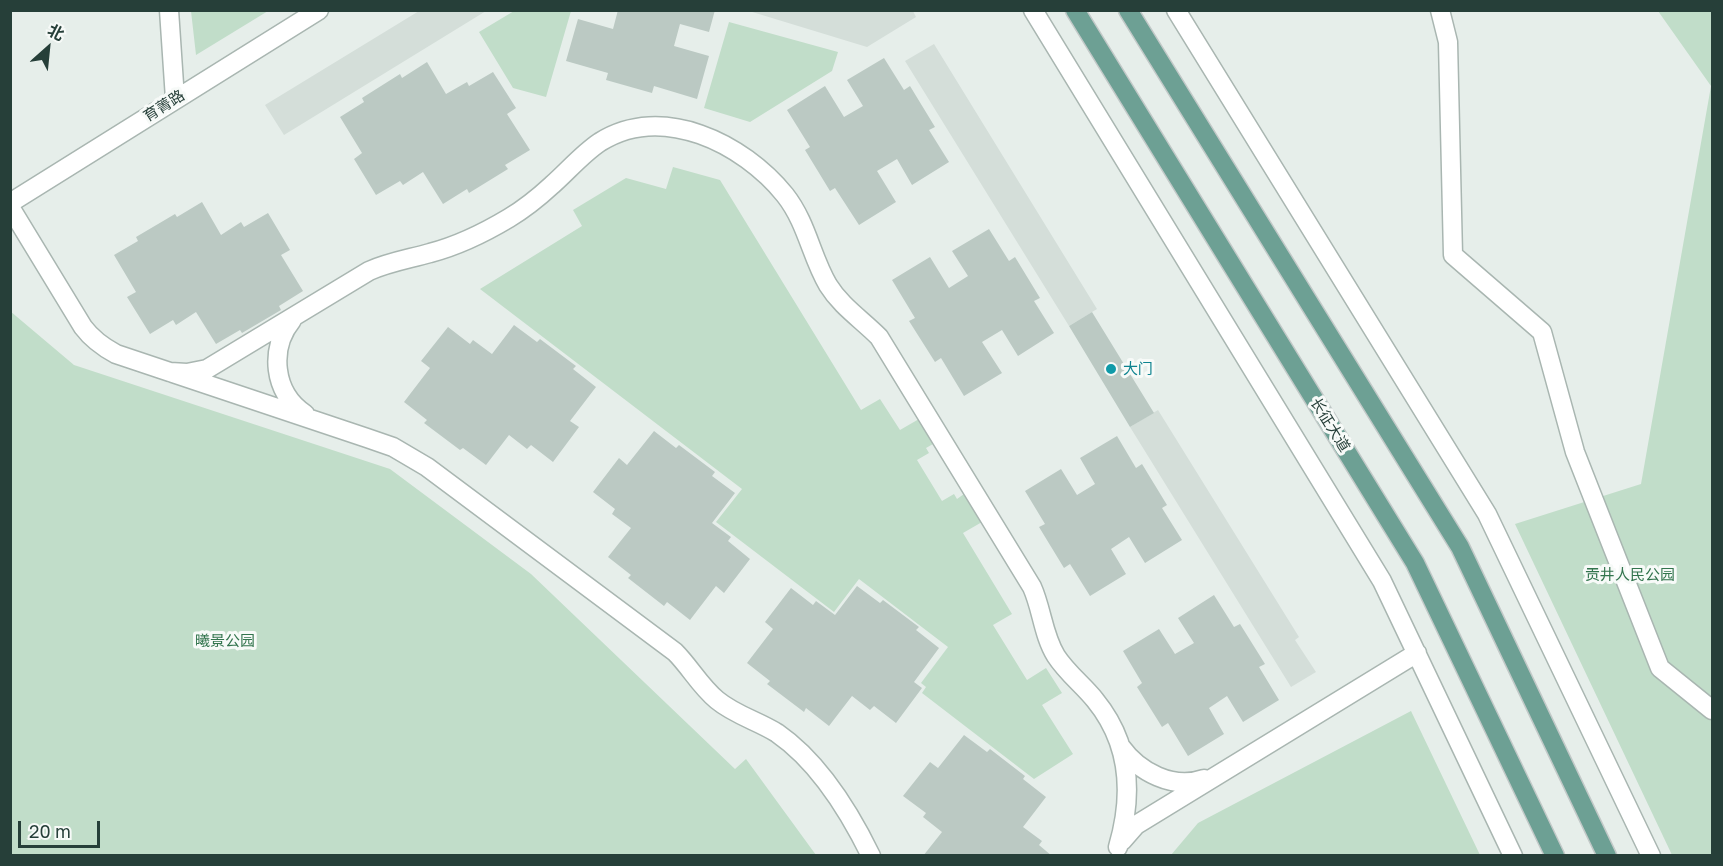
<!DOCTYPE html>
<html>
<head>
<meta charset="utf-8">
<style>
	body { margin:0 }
	#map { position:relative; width:1723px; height:866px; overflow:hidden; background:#e6eeea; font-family:"Golos Text","Noto Sans SC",sans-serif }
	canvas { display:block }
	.frame { position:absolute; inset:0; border:12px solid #263f39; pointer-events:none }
	.north { position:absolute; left:18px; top:18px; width:60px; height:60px; -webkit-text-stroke:4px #f7faf8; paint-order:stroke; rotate:27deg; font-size:16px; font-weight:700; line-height:24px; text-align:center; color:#263f39 }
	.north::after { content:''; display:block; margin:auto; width:21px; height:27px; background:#263f39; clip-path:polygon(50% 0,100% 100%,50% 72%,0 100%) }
	.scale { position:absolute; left:18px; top:821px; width:82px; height:27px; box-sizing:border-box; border:3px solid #263f39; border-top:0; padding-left:8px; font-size:18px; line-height:21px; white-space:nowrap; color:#263f39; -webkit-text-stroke:4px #f7faf8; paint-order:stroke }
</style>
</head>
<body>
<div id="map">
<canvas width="1723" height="866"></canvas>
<div class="frame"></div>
<div class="north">北</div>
<div class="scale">20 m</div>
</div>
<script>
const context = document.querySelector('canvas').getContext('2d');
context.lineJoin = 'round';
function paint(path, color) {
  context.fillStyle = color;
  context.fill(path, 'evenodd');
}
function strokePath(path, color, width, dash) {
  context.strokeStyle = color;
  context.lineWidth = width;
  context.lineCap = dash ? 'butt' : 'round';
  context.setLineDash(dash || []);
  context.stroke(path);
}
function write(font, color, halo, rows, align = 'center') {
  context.font = font + ' "Golos Text","Noto Sans SC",sans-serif';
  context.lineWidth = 6;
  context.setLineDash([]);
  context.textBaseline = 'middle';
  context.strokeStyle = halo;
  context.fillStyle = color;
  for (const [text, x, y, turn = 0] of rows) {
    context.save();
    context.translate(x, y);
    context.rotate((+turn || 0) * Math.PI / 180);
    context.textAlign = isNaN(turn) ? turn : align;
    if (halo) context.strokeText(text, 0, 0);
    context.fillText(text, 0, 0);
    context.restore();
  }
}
paint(new Path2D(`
	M419,11H486L284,135L265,105Z
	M913,11L916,17L867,47L749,11Z
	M934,44L1097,309L1069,326L905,61Z
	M1158,410L1299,637L1295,640L1316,672L1291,687L1130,427Z`), '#d4ded9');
paint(new Path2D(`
	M191,11V10L268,11L196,55Z
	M514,11H571L546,97L513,88L479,32Z
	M1658,11H1712V855H1672L1515,524L1641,484L1711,86Z
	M729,22L838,52L832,71L750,122L704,108Z
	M673,167L720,180L861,410L880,399L900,430L919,419L933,444L926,448L929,453L917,460L942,501L954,494L957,499L964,494L982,522L963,533L1012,614L993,625L1027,680L1046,668L1062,693L1042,705L1073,754L1034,779L922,693L926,687L921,683L948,647L859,579L834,612L716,522L742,489L480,289L582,226L573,210L626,178L666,189Z
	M10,311L74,365L390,469L531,574L735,769L746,759L816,855H11Z
	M1411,711L1480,855H1171L1198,823Z`), '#c1ddc9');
paint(new Path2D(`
	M618,10H715L709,32L680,24L674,46L709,56L697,99L654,86L652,93L606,80L608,73L566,61L578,19L613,29Z
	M884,58L904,90L910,86L935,127L929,130L949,162L912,185L897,159L877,171L896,202L859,225L835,188L830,191L805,150L810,147L787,110L825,86L844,117L863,106L847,80Z
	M427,62L446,94L467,82L469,86L493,72L516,108L507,114L530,150L505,165L508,169L469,193L467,189L443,204L423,172L403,185L400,181L376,195L354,159L362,153L340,117L364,102L362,98L400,74L402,78Z
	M202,202L221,235L241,222L244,227L268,213L290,250L281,255L303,291L279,306L281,310L242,333L240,330L216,344L196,312L176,325L173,320L150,334L127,297L136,292L114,255L138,241L136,237L175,214L177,217Z
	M989,229L1009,261L1015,257L1040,298L1034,301L1054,333L1018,356L1002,330L982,342L1002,373L964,396L941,358L935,362L909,321L915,318L892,280L930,257L949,288L968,276L952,251Z
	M1092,312L1154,413L1130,427L1069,326Z
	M514,325L537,342L540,339L576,366L573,369L596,387L570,421L579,427L553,462L531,445L527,449L509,435L486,465L463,448L460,450L424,423L427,420L404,402L430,368L421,361L448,327L470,344L473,340L492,354Z
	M654,431L676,448L679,445L715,472L712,476L735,493L712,523L731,537L728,541L750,559L724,593L716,586L690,620L667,602L664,606L628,578L631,575L608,557L631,528L612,514L615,509L593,492L619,458L627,465Z
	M1117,436L1136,468L1142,464L1167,505L1162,508L1182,540L1145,563L1129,537L1111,549L1126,574L1090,596L1070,564L1064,568L1039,527L1045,524L1025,491L1061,469L1077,495L1095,484L1080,458Z
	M857,586L880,603L883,600L919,627L916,630L939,648L914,682L922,688L896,723L874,706L870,710L852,696L829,726L806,708L804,712L767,684L770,681L747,663L773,629L765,622L791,588L813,605L816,601L835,615Z
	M1214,595L1234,627L1240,624L1265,664L1259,667L1279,700L1243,722L1227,696L1209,708L1224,734L1188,756L1168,723L1162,727L1137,687L1142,683L1123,651L1159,629L1175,654L1194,643L1178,618Z
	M964,735L987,752L990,749L1025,776L1023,779L1046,797L1023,827L1042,841L1039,845L1052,856H923L942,832L923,817L926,813L903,796L930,762L938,768Z`), '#bbc9c3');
const minor = new Path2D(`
	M169,10L175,99
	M1033,10L1382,581L1513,856
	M1176,10L1487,514L1651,856
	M1440,10L1448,42L1453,255L1542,332L1575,452L1660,668L1712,710
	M10,203L319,10
	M10,207L83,327C92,339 103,347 116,354L367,438L393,447L427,467L675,652C690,667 700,686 717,700C735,715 758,721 777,733C819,762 849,811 871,856
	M292,320C269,348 273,393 305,414
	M170,372L187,373L207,369L369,271C389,262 409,259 430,253C457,246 484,233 509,218C524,209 539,197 552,185C568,171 582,154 600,142C662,103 743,143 785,195C807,223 811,256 828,285C841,306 861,319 879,337L1032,587C1042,609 1043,635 1056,656C1067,673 1083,685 1095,700C1131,744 1133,796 1118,847
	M1121,747C1139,772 1173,790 1204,779
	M1122,841L1136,825L1417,653`);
const major = new Path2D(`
	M1075,10L1415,563L1555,856
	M1128,10L1460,547L1607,856`);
strokePath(minor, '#a9b6b1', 21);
strokePath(major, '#c2c9c8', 21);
strokePath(minor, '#fff', 18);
strokePath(major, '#6da094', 18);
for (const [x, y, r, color] of [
	[1111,369,6,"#0f9aa8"]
]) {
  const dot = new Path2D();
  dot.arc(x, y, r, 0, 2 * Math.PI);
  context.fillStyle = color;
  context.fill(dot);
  strokePath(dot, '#f7faf8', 2);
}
write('15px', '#263f39', '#f7faf8', [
	["育菁路",164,106,-32],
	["长征大道",1330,425,58]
]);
write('15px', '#0d838f', '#f7faf8', [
	["大门",1123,369]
], 'left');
write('15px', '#32744d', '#f7faf8', [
	["贡井人民公园",1630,575],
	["曦景公园",225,641]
]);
</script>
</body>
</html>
